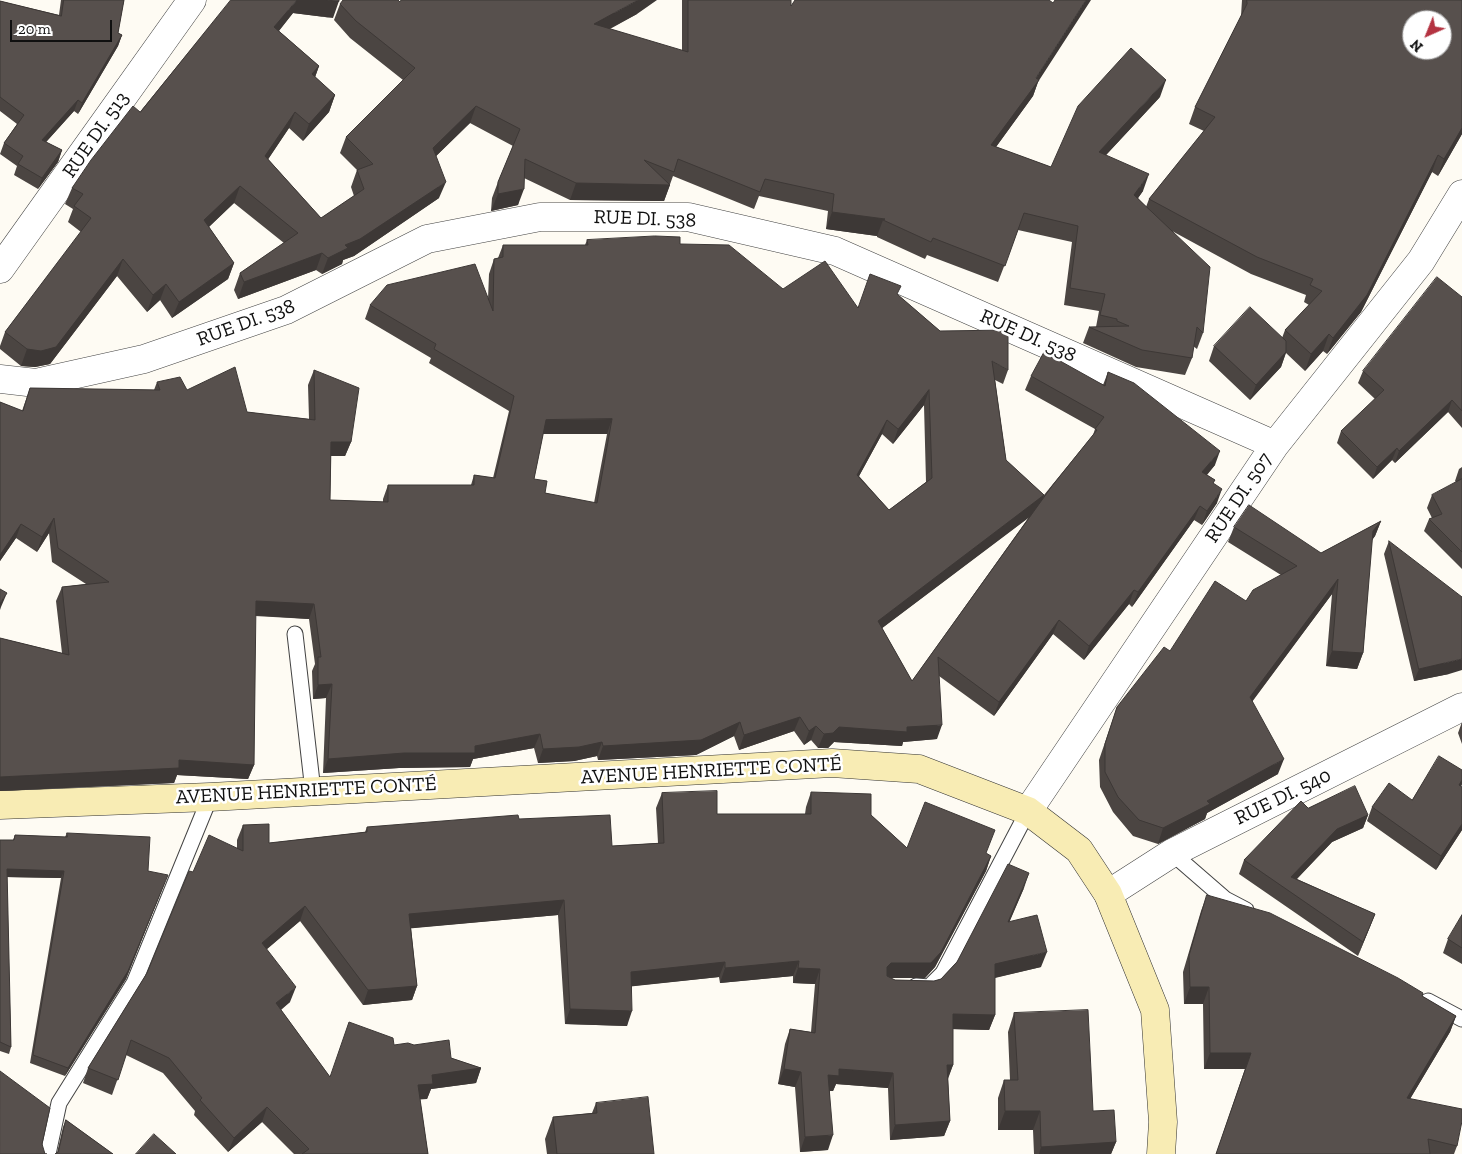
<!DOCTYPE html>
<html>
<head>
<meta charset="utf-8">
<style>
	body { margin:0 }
	#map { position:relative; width:1462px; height:1154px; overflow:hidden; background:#fefbf3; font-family:"Zilla Slab",serif }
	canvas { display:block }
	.north { position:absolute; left:1402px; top:10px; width:50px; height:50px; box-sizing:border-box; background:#fff; border:1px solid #9f9f9f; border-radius:50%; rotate:224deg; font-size:14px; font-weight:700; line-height:20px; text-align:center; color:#101010 }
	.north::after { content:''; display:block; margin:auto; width:18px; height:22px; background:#b43341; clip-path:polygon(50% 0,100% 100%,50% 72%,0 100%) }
	.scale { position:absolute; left:10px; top:20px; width:102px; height:22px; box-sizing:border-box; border:2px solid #101010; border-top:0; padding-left:6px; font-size:15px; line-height:18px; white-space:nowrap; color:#101010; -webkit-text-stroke:4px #fff; paint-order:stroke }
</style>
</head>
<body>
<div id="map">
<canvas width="1462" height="1154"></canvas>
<div class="north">N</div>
<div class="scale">20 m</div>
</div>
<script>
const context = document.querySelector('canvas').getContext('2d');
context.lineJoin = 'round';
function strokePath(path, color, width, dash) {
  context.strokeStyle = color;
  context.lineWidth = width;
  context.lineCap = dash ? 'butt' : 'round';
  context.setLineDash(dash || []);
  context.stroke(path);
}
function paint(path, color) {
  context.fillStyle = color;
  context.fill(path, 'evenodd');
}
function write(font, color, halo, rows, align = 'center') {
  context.font = font + ' "Zilla Slab",serif';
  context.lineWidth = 5;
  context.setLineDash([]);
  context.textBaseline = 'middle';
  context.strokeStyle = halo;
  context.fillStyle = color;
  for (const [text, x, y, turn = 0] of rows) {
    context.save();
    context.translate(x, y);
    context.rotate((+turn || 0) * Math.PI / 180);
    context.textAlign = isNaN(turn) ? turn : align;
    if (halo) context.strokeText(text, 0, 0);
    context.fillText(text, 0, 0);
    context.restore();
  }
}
const service = new Path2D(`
	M295,634L313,791
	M1172,853L1225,899L1246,910
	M916,986L929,987L943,973L1028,811
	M1428,1001L1462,1019
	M48,1154L59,1103L134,983L210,797`);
const minor = new Path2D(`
	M0,269L192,0
	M0,379L36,383L144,359L286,310L427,239L540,217H688L835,251L1275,445
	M1028,811L1275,445L1421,261L1462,194
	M1108,894L1172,853L1462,707`);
const secondary = new Path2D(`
	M0,805L210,797L832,763L919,769L1028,811L1079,850L1108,894L1155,1010L1163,1122L1161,1154`);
strokePath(service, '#434343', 17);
strokePath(minor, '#434343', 29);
strokePath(secondary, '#323232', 29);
strokePath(service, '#fff', 15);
strokePath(minor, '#fff', 28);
strokePath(secondary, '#f8ecb4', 28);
paint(new Path2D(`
	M61,0H124L118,33L122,35L118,46L78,114L74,111L46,142L62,150L58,162L38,189L14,175L17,166L0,154L4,143L17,124L0,111V1L59,15Z
	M231,0L333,18L293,13L279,31L319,66L315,77L335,95L329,112L303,141L289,128L268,159L321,218L354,196L351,187L357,170L340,153L346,137L403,80L350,38L334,20L340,4L400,2L637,14L610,29L682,51V0H791V6L1038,82L1033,96L996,147L1051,167L1160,97L1106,155L1143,191L1138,198L1146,207L1149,199L1204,131L1189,124L1195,107L1241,16L1242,0H1462V134L1438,176L1432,172L1361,312L1327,354L1323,351L1305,371L1286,353L1281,367L1250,400L1209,361L1214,346L1282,338L1285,330L1309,305L1304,302L1306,295L1251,274L1172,231L1203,333L1197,349L1193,346L1192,358L1185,375L1136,367L1083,343L1089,327H1096L1099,311L1064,305L1072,242L1018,230L998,282L927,255L925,259L877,237V236L826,229L828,211L759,196L754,209L673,176L664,201L570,200L524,178L518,205L491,211L492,198L498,182L513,146L470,123L436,156L439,198L354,256L343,260L342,264L322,274L316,270L238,299L234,290L240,273L284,243L234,203L209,227L234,263L228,279L172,318L160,300L147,312L117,276L50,364L35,367L21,366L0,349V346L5,332L81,232L68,222L73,209L65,204L72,188L140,112Z
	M587,240L680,244L783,289L858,307L898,295L940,331L1008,370L1003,384L995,380L1006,460L1044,495L1093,435L1095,429L1025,390L1031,376L1103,385L1108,372L1215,465L1207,475L1215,480L1213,483L1217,503L1202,525L1194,520L1132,607L1129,604L1084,660L1053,634L994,716L939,676L937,739L903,742L902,746L834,742L828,748H818L811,740L804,745L794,731L739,750L734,736L696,755L598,760L597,756L574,761L538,763L534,748L473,759L470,767L399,768L323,773L326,698L313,699L312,671L315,664L309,619L255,616L254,765L248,779L177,775L174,783L0,791V638L62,653L56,601L62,587L86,584L52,562L49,533L37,552L16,538L0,561V402L22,411L30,388L154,390L157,382L187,390L247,412L309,419L308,385L314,370L351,442L345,456H331L330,500L383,502V499L388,485H471L474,475L493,478L509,411L429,363L431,358L365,319L370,305L488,299L489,274L494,259L498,258L503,245H585ZM924,405L926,482L889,510L859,476L882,434L893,444ZM543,434H607L594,503L545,493L534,479ZM1029,517L912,681L882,628Z
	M1462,297V428L1448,412L1395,463L1392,460L1373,479L1337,443L1341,431L1375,399L1358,383L1363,371Z
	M1462,467V569L1424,531L1429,519L1432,518L1427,508L1432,495L1456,482L1455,481L1459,469Z
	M1381,521L1375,536L1372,540L1363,653L1357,669L1326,666L1332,594L1252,702L1278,774L1207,813L1205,819L1158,844L1133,836L1113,812L1100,787L1099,760L1117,707L1170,651L1246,601L1281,575L1228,542L1234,527L1321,553Z
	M1389,541L1449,674L1414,681L1384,554Z
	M1462,722V744L1458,733Z
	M1462,770V784L1461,787H1462V830L1436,870L1367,821L1372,807L1412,800Z
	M811,792L871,815L907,848L986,854L991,856L986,871L935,967L925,978H890L895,980L934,981L941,979L1024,888L1009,922L1041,967L995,978V1015L989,1030L953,1029V1065L948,1079L950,1121L944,1136L890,1140L888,1088L836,1084L833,1091H830L828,1150L800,1152L795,1087L778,1084L785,1044L790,1029L811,1032L815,984L793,983V976L720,983L719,977L632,986L627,1026L565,1024L558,915L411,928L417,986L412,1000L363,1005L300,921L266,950L290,1002L281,1010L330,1077L394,1045L451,1058L481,1068L476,1083L431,1089L427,1099H420L428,1154H294L262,1122L228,1152L194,1115L195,1111L163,1073L126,1055L112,1095L83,1083L88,1068L147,973L193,872L237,848V840L243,825L269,843L365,832L367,827L519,819L612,846L658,843L656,808L662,793L717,814H805L806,807Z
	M1308,808L1368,815L1363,828L1332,842L1297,879L1375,914L1358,956L1239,874L1244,860Z
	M67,833L148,871L165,882L126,979L65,1076L30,1063L61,878L7,877L11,1047L9,1054L0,1051V840H13L15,835L65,837Z
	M1207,895L1422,996L1456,1016L1450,1032L1410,1099L1457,1146L1454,1154H1216L1245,1069H1204L1203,1004H1184L1183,972L1201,911Z
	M1462,915V964L1443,953L1448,939Z
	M1014,1013L1093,1111L1116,1142L1111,1154H1034L1033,1130H998V1098L1004,1080H1010L1008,1032Z
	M596,1103L654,1154H547L545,1139L553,1117L592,1113Z
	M66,1120L113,1154L57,1153L63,1127Z`), '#4b4542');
paint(new Path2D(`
	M297,0H327L339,1L333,18L293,13L268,44L274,27Z
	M638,0H657L637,14L588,40L594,24Z
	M1086,0H1091L1038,82L1033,96L985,162L991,145L1036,78Z
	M122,35L118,46L78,114L82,103Z
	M319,66L313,83L312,74Z
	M1166,80L1160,97L1093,169L1099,152Z
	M335,95L329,112L303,141L309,124Z
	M78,100L74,111L38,151L42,140Z
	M476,106L470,123L427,165L433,148Z
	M295,112L289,128L259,173L265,156Z
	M1462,128V134L1438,176L1444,159Z
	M62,150L58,162L38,189L42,178Z
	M1438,155L1432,172L1361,312L1327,354L1333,338Z
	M1149,174L1143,191L1128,212L1134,195Z
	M446,182L439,198L354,256L343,260L342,264L322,274L328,258L345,245Z
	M576,183L670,185L664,201L570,200Z
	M240,186L234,203L198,237L204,220Z
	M524,189L518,205L491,211L498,194Z
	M832,212L885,219L883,220L877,236L826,229Z
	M322,253L316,270L238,299L244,282Z
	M123,259L117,276L50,364L35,367L21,366L27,349Z
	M234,263L228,279L172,318L179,302Z
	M166,284L160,300L147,312L153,295Z
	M1329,334L1323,351L1305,371L1311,354Z
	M1286,352L1281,367L1250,400L1256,385Z
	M929,390L924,405L893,444L898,429Z
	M1452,400L1448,412L1395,463L1399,451Z
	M612,419L607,434H541L546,420Z
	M887,420L882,434L852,489L857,475Z
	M331,442H351L345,456H326Z
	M1397,448L1392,460L1373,479L1377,467Z
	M1220,451L1215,465L1197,486L1202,472Z
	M1222,489L1217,503L1202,525L1207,511Z
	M1044,495L1039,510L873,635L878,621Z
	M1200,506L1194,520L1132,607L1138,592Z
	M54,518L49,533L37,552L42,537Z
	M1381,521L1375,536L1367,547L1373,531Z
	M21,524L16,538L0,561V555Z
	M1338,579L1332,594L1244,712L1250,697Z
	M1134,590L1129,604L1084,660L1089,646Z
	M7,593L1,607L0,610V603Z
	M256,601L314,604L309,619L250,615Z
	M1059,620L1053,634L994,716L999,702Z
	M1332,651L1363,653L1357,669L1326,666Z
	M1462,659V670L1449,674L1414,681L1419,669Z
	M332,684L326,698L313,699L318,685Z
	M800,717L794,731L739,750L744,735Z
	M740,722L734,736L696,755L598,760L603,746Z
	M942,725L937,739L903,742L902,746L834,742L828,748H818L824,734L839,727H907Z
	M816,726L811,740L804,745L809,731Z
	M540,734L534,748L473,759L470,767L399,768L323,773L328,759L475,746Z
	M602,742L597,756L574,761L538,763L543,749Z
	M1284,759L1278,774L1207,813L1205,819L1158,844L1163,828L1207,801Z
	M179,760L254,765L248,779L177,775L174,783L0,791V777Z
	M1462,780V784L1461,786L1459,785Z
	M1368,815L1363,828L1332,842L1286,890L1291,877L1337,829Z
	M1462,824V830L1436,870L1441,856Z
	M991,856L986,871L935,967L925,978H886L887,967Z
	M7,869L64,871L61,878L4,877Z
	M1029,873L1024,888L1003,937L1008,922Z
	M165,882L126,979L65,1076L68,1068Z
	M564,900L558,915L404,929L409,914Z
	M305,906L300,921L256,958L262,943Z
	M1375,914L1370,927L1358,956L1363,942Z
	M1047,952L1041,967L989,979L995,964Z
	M799,961L793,976L720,983L725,968Z
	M725,962L719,977L626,987L631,972Z
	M798,968L820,969L815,984L793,983Z
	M417,986L412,1000L363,1005L368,990Z
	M296,987L290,1002L270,1018L276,1003Z
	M1190,987H1209L1203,1004H1184Z
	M570,1009L632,1011L627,1026L565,1024Z
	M953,1014L995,1015L989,1030L948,1029Z
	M1456,1016L1450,1032L1401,1114L1407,1098Z
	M1210,1053H1251L1245,1069H1204Z
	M947,1065H953L947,1080Z
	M481,1068L476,1083L431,1089L427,1099L412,1100L418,1085L432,1075Z
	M784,1069L801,1072L795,1087L778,1084Z
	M839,1069L893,1073L888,1088L836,1084L833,1091L823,1090L828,1075Z
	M267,1107L262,1122L228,1152L234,1138Z
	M1005,1111H1040L1033,1130H998Z
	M950,1121L944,1136L890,1140L895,1125Z
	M833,1135L828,1150L800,1152L805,1137Z
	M1116,1142L1111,1154H1039L1041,1147Z`), '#3d3836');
const building = new Path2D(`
	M64,0H124L118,33L122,35L82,103L78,100L42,140L62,150L42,178L18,164L23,156L4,143L24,115L0,97V1L61,16Z
	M231,0H297L274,27L319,66L312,74L335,95L309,124L295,112L265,156L321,218L364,189L357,170L373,164L346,137L415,68L356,21L340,4L343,0H398L400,2L401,0H638L594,24L688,52V0H791V6L795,0H1049L1053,3L1055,0H1086L1036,78L1039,80L991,145L1051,167L1078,106L1131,48L1166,80L1099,152L1149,174L1134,195L1210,267L1203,333L1197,327L1192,358L1142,350L1089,327L1129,326L1117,321V319L1100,315L1105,294L1070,288L1078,226L1024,213L1005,266L933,238L931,242L883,220L885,219L832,212L834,194L765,179L760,192L678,159L674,172L644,160L670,185L576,183L525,159L524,189L498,194V182L520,129L476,106L433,148L446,182L360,239L345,245L348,248L328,258L322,253L244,282L240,273L298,233L240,186L204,220L234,263L179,302L166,284L153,295L123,259L56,347L41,351L27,349L5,332L91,218L74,206L83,194L72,188L91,160L133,106L140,112Z
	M327,0H339V1Z
	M1247,0H1462V128L1444,159L1438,155L1367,295L1333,338L1329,334L1311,354L1285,330L1322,291L1310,285L1313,279L1257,257L1149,199L1215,117L1195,107L1247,4ZM1412,20H1442V50H1412Z
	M655,236L680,237V244L729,245L783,289L825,261L858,308L870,274L901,286L897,294L940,331L1008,330V370L992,361L1006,460L1044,495L878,621L912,681L1052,486L1097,430L1095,429L1104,417L1031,376L1044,352L1105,386L1108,372L1134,383L1220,451L1202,472L1215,480L1213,483L1222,489L1207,511L1200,506L1138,592L1134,590L1089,646L1059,620L999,702L938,657L942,725L907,727V732L839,727L833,733L824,734L816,726L809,731L800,717L744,735L740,722L701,740L603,746L602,742L579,747L543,749L540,734L475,746V753H404L328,759L332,684L318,685V657H321L314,604L256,601L254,765L179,760V768L0,777V638L69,655L62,587L109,582L58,548L54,518L42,537L21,524L0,555V402L23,411L30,388L160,390L157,382L180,377L187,390L235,367L247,412L315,420L314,370L359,388L351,442H331L330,500L388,502V485H474V475L495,478L514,396L434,349L436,344L370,305L387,285L475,264L493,311L494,259L503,257V245H588L587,240ZM929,390L932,478L889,510L857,475L887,420L898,429ZM612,419L597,503L545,493L547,481L534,479L546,420Z
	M1437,277L1462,297V411L1452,400L1399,451L1397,448L1377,467L1341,431L1384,390L1363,371Z
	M1250,307L1286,341V352L1256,385L1214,346Z
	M1462,479V552L1429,519L1442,514L1432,495Z
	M1249,505L1321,553L1381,521L1373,531L1363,653L1332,651L1338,579L1250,697L1284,759L1207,801L1210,804L1163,828L1139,820L1118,797L1105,772V744L1117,707L1164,647L1170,651L1215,581L1246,601L1253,590L1297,566L1234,527Z
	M1389,541L1462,597V659L1419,669Z
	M0,589L7,593L0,603Z
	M1439,756L1462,770V780L1459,785L1462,787V824L1441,856L1372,807L1389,783L1412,800Z
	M1355,786L1368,815L1337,829L1291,877L1375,914L1363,942L1244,860L1301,801L1308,808Z
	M717,791V814H811V792L871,794V815L907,848L925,802L995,830L986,853L991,856L941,952L931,963H891L887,967V976L895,980L934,981L941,979L957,962L1008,864L1029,873L1008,922L1037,915L1047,952L995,964V1015L953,1014V1065H947L950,1121L895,1125L893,1073L839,1069V1076L828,1075L833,1135L805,1137L801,1072L784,1069L790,1029L815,1033L820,969L798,968L799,961L725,968V962L631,972L632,1011L570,1009L564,900L409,914L417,986L368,990L305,906L262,943L296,987L276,1003L330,1077L349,1022L393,1038L394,1045L408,1043L414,1045L449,1040L451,1058L481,1068L432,1075L433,1084L418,1085L428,1154H302L309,1149L267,1107L234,1138L200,1100L202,1098L169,1058L131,1040L118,1080L88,1068L147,973L189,871L193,872L209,835L243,851V825L269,824V843L367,832V827L518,815L519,819L610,815L612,846L664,843L662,793Z
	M67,833L150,837L148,871L168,875L128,971L68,1068L33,1055L64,871L7,869L11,1047L0,1042V840H14L15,835L67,837Z
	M1207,895L1270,913L1398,978L1423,993L1422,996L1456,1016L1407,1098L1462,1109V1121L1457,1146L1428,1139L1430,1154H1216L1251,1053H1210L1209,987H1190L1189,956Z
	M1462,915V948L1448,939Z
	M1088,1010L1093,1111L1114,1110L1116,1142L1041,1147L1040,1111H1005L1004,1080H1018L1014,1013Z
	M0,1071L50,1108L42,1144L45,1154H47H0Z
	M648,1097L654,1154H557L553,1117L597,1113L596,1103Z
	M66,1120L113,1154H55L58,1152Z
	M154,1134L176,1154H136Z`);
paint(building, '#57504d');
strokePath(building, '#3d3836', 1);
write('20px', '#101010', '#fff', [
	["RUE DI. 513",96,135,-55],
	["RUE DI. 538",645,219,2],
	["RUE DI. 538",246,323,-20],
	["RUE DI. 538",1028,336,24],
	["RUE DI. 507",1239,498,-56],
	["AVENUE HENRIETTE CONTÉ",711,771,-3],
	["AVENUE HENRIETTE CONTÉ",306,791,-3],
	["RUE DI. 540",1283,797,-26]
]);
</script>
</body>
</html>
